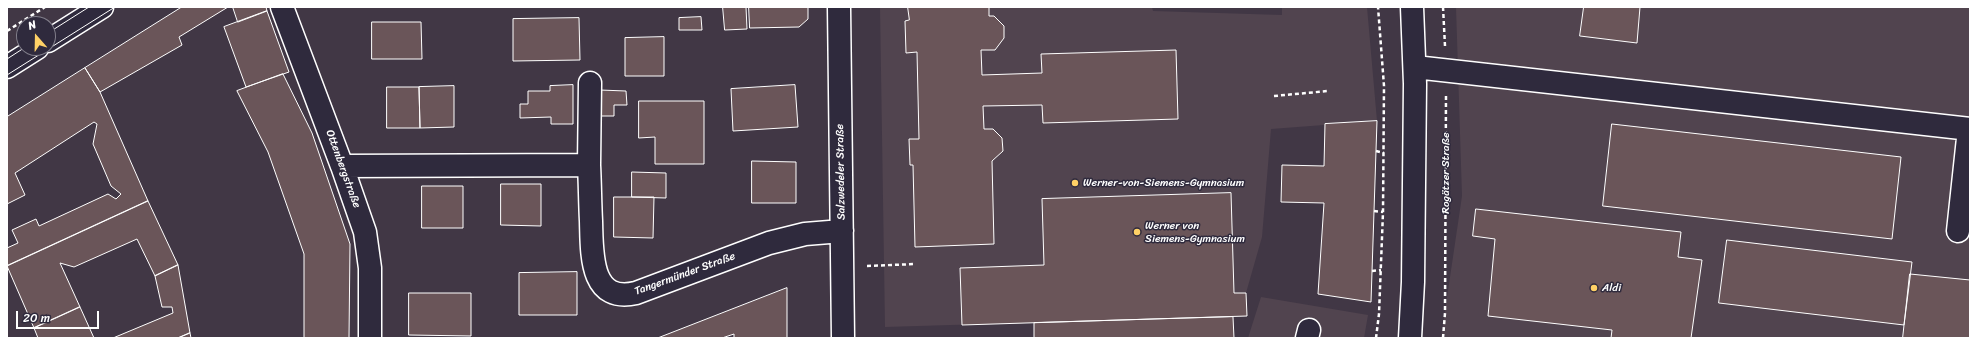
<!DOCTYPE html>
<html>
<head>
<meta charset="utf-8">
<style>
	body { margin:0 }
	#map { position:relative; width:1977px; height:345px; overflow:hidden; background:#413745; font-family:Sriracha,sans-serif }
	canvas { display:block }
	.frame { position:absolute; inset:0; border:8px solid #fff; pointer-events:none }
	.north { position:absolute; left:16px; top:16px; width:40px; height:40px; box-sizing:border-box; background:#2f2a3d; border:1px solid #827f8b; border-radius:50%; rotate:340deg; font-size:11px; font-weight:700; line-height:16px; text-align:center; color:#fff }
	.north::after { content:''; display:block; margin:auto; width:14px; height:18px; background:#ffd166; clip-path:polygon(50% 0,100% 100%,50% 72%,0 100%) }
	.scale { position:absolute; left:16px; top:311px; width:83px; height:18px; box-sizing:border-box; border:2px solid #fff; border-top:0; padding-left:5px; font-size:12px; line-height:14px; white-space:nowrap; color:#fff; -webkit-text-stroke:3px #2f2a3d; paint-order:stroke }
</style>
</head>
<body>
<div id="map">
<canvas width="1977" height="345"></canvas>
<div class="frame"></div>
<div class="north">N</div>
<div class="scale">20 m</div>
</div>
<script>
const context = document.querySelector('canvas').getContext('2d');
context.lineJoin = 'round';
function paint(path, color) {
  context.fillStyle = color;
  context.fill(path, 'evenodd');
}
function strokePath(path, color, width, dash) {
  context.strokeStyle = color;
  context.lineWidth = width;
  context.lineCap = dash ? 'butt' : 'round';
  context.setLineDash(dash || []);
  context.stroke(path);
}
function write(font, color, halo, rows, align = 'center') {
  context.font = font + ' Sriracha,sans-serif';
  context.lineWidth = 3;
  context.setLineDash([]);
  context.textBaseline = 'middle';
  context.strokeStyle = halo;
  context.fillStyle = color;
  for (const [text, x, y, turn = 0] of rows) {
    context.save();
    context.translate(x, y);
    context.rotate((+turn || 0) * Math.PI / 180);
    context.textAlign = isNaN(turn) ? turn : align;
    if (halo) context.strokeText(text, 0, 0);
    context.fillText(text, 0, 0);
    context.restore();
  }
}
paint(new Path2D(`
	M880,7H1152L1153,11L1282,15V7H1367L1377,121L1271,129L1262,237L1246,293L1247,316L885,327Z
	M1456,7H1970V338H1441L1462,196Z
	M1261,297L1368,315L1364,338H1248Z`), '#51444f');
const building = new Path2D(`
	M182,7H228L179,37L182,45L100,92L85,68Z
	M233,7H266L267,11L238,22Z
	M723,7H746L747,29L725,30Z
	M749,7H808V19L799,27L750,28Z
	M908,7H989V16H994L1004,26V38L995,50H981L982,75L1042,73L1041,54L1176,50L1178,119L1043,123L1042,105L983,106L984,129H993L1002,138L1003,151L992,161L994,244L915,247L913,165H910L909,139H919L917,52L906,53L905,21L909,20Z
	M1584,7H1640L1637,43L1580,36Z
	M267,11L289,72L246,87L224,27Z
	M701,17L702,30H679V18Z
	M579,18L580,60L513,61V19Z
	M372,22H421L422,59H372Z
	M664,37V76H625V38Z
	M85,68L100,92L148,201L7,266V248L18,243L12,230L36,219L39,226L108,194L116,199L121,194L111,186L93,144L97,124L94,122L15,173L25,195L7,204V117Z
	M283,74L312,133L350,244L349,338H304V254L268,152L237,91Z
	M573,85V124H551V117L520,118V104H528V91H550V86Z
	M795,85L798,127L733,131L731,89Z
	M454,86V127L420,128L419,87Z
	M387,87H419L420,128H387Z
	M600,90L626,91L627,105H614V116H600Z
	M639,101H704V164H655V137L639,138Z
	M1377,121L1371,302L1318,294L1324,203L1281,202L1282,165L1324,166L1325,124Z
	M1612,124L1901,157L1892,239L1603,206Z
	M752,161L796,162V203H752Z
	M632,172L666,173V198L632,197Z
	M501,184H541V226L501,225Z
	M422,186H463V228H422Z
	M1231,193L1234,293H1246L1247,316L962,325L960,268L1044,265L1042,199Z
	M614,197H654L653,238L614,237Z
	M148,201L178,265L155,276L137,239L74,267L60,263L80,307L34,328L7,266Z
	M1476,209L1681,232L1678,257L1702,260L1691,338H1611L1612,330L1488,316L1495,239L1473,236Z
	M1727,240L1912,262L1904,325L1719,303Z
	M178,265L190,333L178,338H113L173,313L172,307H162L155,276Z
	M577,272V315H519V273Z
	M1910,274L1970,280V338H1903Z
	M787,288V338H734V334L722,338H658Z
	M409,293H471V336L409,335Z
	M80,307L94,338H38L34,328Z
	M1233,317L1234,338H1034V323Z
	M190,333L191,338H178Z`);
paint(building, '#6a5559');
strokePath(building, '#fff', 1);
const minor = new Path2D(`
	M282,7L342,166L365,232L370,268V338
	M839,7L843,338
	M48,41L102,7
	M7,67L37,48
	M1415,67L1970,129
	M589,165L590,83
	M342,166L589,165C590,184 590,202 591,221C592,251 589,304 636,293L769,243L805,234L842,231
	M1958,231L1969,129
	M1307,338L1309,330
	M1410,338L1413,282L1415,84L1412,7`);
strokePath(minor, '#fff', 25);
strokePath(new Path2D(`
	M1443,7L1445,46
	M7,31L45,7
	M1274,96L1328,91
	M1376,151L1384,153
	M1374,211L1383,212
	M867,266L915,264
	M1372,271L1381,270
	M1376,338L1379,314L1383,212L1384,86L1378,7
	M1443,338L1445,313L1446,95`), '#fff', 2.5, [4, 3]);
strokePath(minor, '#2f2a3d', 22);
strokePath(new Path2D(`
	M48,33L89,7
	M7,59L24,48
	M7,75L115,7`), '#fff', 1);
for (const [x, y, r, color] of [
	[1075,183,4,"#ffd166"],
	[1137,232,4,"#ffd166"],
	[1594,288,4,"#ffd166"]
]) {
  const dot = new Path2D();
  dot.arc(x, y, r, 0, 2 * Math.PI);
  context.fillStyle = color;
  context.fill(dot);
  strokePath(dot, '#2f2a3d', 1.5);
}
write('11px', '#fff', '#2f2a3d', [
	["Ottenbergstraße",343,169,70],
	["Salzwedeler Straße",841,172,-91],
	["Rogätzer Straße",1446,173,-90],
	["Tangermünder Straße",685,274,-20]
]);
write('11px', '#fff', '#2f2a3d', [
	["Werner-von-Siemens-Gymnasium",1083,183],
	["Werner von",1145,226],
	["Siemens-Gymnasium",1145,239],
	["Aldi",1602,288]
], 'left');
</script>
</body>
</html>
